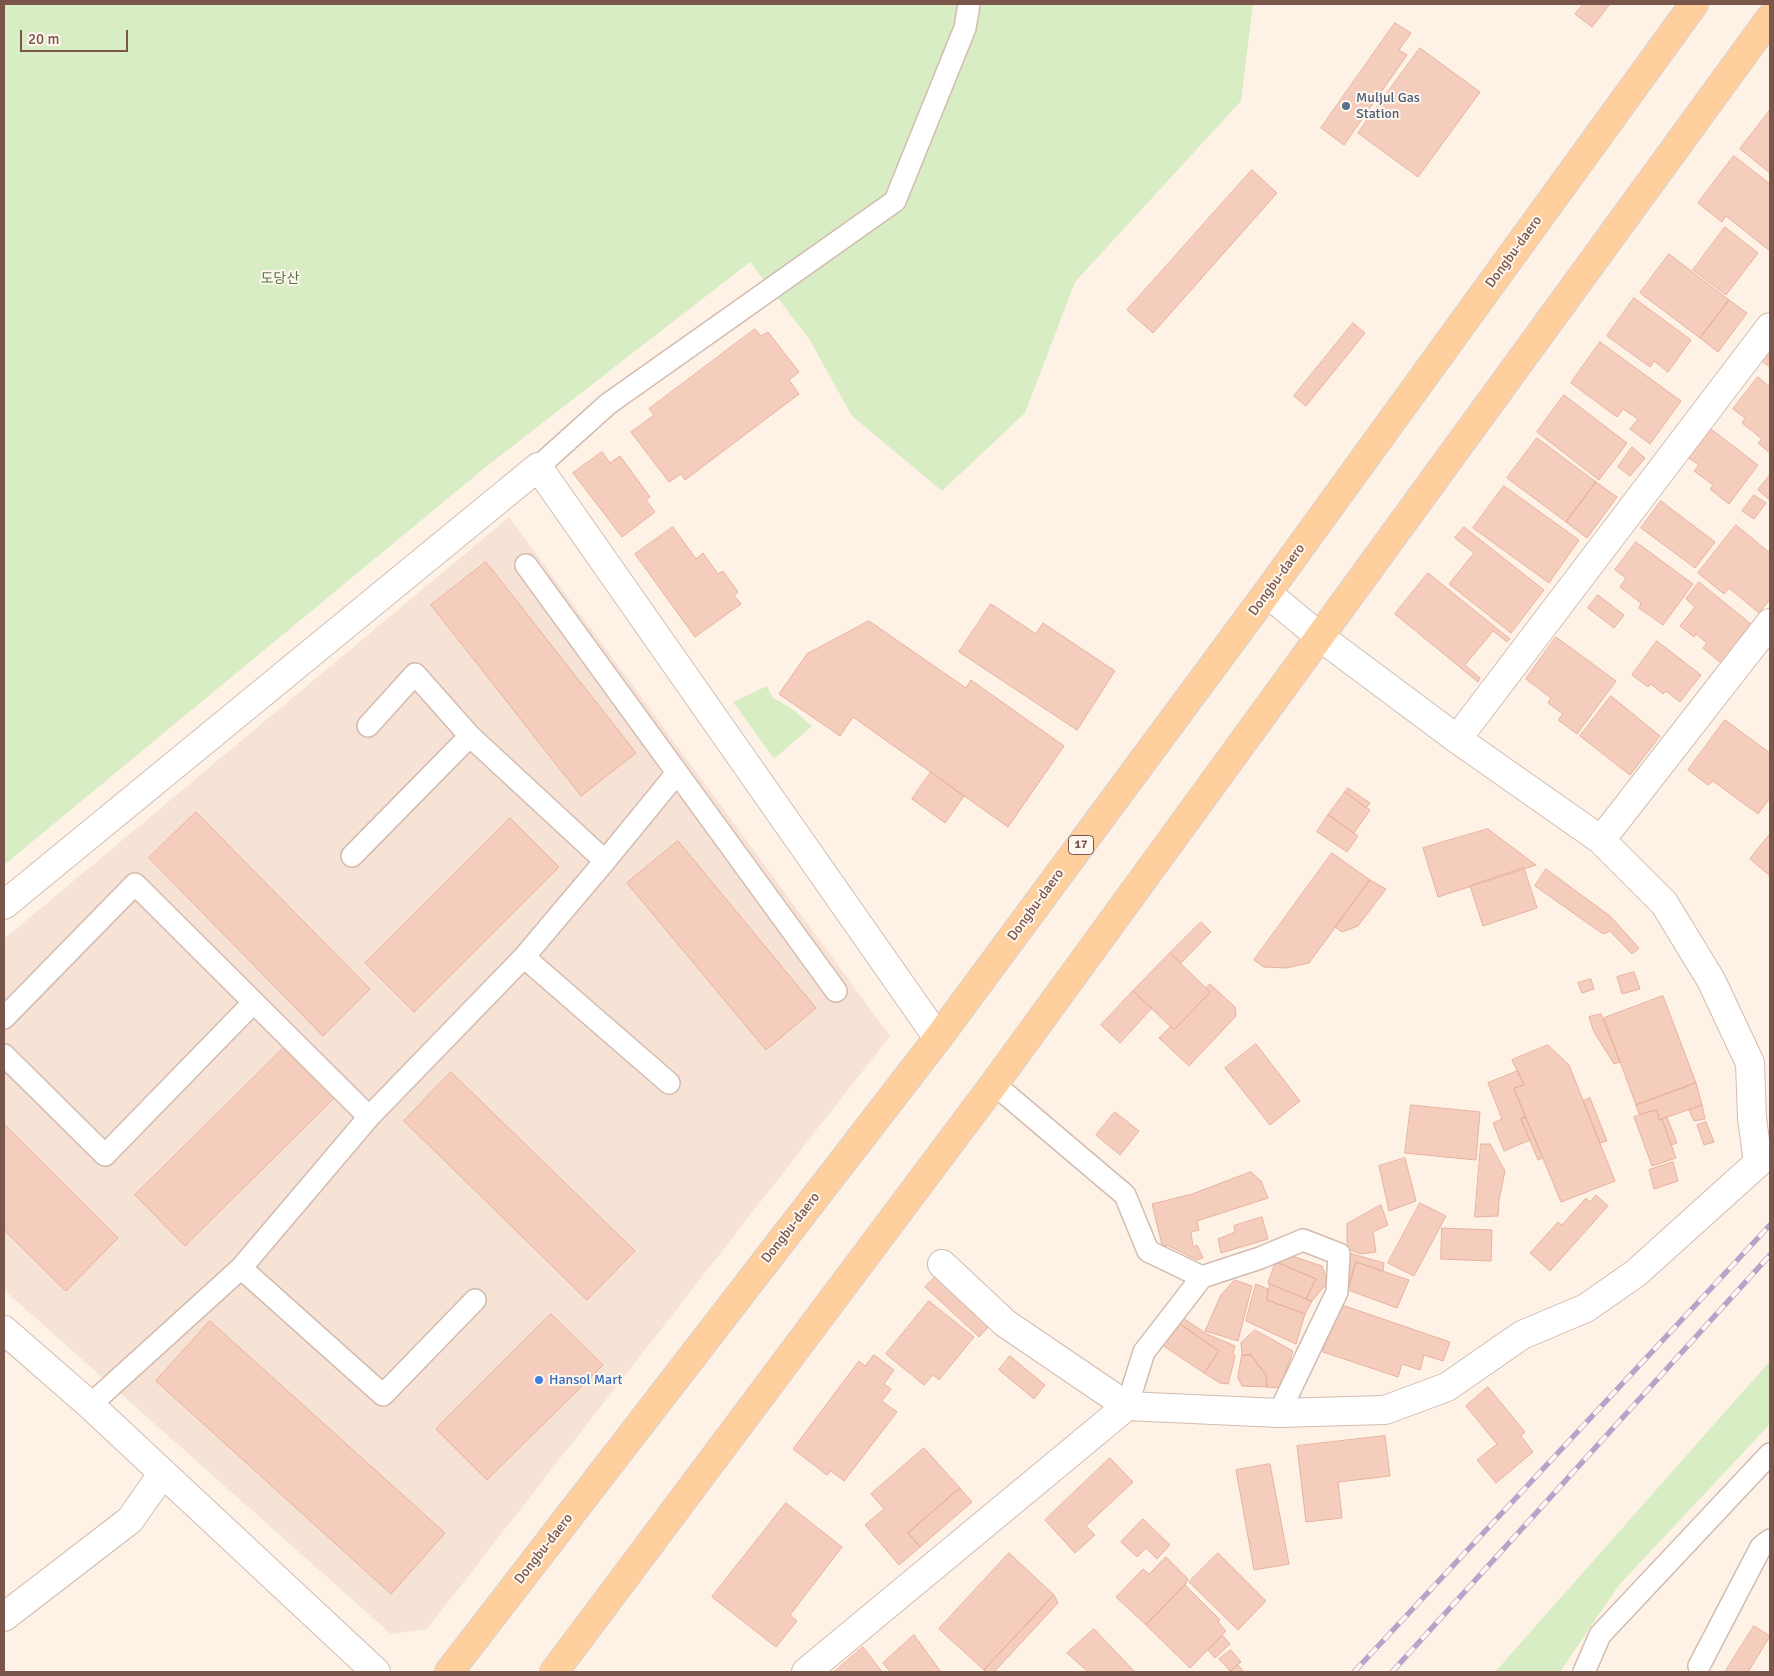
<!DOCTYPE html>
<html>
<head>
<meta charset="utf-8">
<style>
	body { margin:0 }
	#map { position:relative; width:1774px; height:1676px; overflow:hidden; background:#fef2e7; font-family:Signika,sans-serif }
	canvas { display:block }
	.frame { position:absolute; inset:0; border:5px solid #7a5549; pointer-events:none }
	.scale { position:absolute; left:20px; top:30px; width:108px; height:22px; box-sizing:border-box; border:2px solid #7a5549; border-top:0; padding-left:6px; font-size:15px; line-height:18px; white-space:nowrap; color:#7a5549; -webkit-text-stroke:4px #fff7ef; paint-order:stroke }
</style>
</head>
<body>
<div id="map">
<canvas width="1774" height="1676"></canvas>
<div class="frame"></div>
<div class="scale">20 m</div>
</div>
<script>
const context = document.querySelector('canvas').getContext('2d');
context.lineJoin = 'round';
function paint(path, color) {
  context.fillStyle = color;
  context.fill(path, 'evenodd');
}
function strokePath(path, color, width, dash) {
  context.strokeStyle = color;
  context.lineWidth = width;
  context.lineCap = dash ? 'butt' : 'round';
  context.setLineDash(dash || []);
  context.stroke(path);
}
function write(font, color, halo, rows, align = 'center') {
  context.font = font + ' Signika,"Noto Sans KR",sans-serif';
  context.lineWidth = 4;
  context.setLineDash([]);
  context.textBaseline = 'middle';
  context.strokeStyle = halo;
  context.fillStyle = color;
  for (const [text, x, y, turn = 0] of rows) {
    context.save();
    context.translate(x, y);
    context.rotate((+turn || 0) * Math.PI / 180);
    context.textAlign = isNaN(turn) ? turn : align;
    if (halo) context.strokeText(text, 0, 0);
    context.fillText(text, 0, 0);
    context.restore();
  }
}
paint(new Path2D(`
	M509,517L890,1036L427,1629L391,1634L4,1290V939Z`), '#f6e3d5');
paint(new Path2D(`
	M4,4H1253L1241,101L1075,282L1025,413L942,491L852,416L809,339L750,262L487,466L4,865Z
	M767,686L773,698L791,708L812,726L774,759L733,702Z
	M1770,1361V1424L1619,1585L1560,1672H1495Z`), '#d9edc4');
const building = new Path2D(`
	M1584,4H1610L1592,27L1575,14Z
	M1395,23L1411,33L1399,50L1407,55L1344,145L1321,128Z
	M1420,48L1480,92L1418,177L1358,133Z
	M1770,110V173L1740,149Z
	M1734,156L1770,184V251L1726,216L1722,222L1698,203Z
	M1252,170L1277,193L1153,333L1127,310Z
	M1725,227L1758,253L1726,295L1693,270Z
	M1669,254L1729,300L1700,338L1640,293Z
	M1634,298L1691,340L1668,372L1654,361L1650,367L1607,336Z
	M1729,300L1747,313L1718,352L1700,338Z
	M1353,323L1365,333L1306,406L1294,396Z
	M755,329L761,336L768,332L799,372L789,380L799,394L685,480L681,474L669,482L631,432L654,415L649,409Z
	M1600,342L1681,401L1650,444L1630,429L1638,419L1623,409L1617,417L1571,383Z
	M1770,346V367L1760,360Z
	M1758,377L1770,387V453L1758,443L1762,439L1742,423L1745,418L1733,409Z
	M1564,395L1627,443L1599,480L1537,432Z
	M1707,426L1758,465L1729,504L1710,489L1713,485L1694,471L1699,465L1687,457Z
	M1537,438L1596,482L1566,522L1507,478Z
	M1632,447L1645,458L1630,476L1618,467Z
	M602,452L610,463L620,456L650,497L646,500L655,512L622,537L573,473Z
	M1770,475V500L1758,490Z
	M1596,482L1617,497L1587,538L1566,522Z
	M1504,486L1579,540L1549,583L1473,528Z
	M1754,495L1766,503L1754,519L1742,511Z
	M1661,501L1715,542L1695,568L1641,528Z
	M1736,525L1770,553V599L1759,613L1729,588L1724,594L1698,573Z
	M673,527L696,559L703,553L718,574L723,571L738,592L734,595L741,604L695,637L635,554Z
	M1464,527L1544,590L1511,633L1449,584L1474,553L1455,538Z
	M1636,542L1693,584L1663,625L1639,608L1641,603L1620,587L1626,578L1615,570Z
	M486,562L636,753L581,796L431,605Z
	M1428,573L1510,639L1507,642L1493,631L1465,665L1480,678L1478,682L1395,614Z
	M1699,582L1751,624L1721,663L1703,648L1707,643L1696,634L1694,637L1680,626L1695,607L1686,599Z
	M1598,595L1624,615L1614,628L1588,608Z
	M991,604L1036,634L1043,623L1115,671L1077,730L959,652Z
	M869,621L966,688L971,680L1064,746L1008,827L853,717L840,736L779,694L807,654Z
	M1556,637L1616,681L1577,734L1558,720L1563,714L1548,703L1551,698L1526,679Z
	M1657,641L1701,675L1680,702L1666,691L1663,694L1651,684L1648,687L1632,675Z
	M1611,696L1660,736L1630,775L1580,736Z
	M1725,720L1770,753V798L1758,814L1713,781L1708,785L1688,770Z
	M931,772L964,796L945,823L912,799Z
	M1348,788L1370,803L1366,808L1345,792Z
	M1345,792L1370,810L1354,833L1328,815Z
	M196,812L370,989L323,1036L149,858Z
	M1328,815L1358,836L1347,852L1317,832Z
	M510,818L559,867L414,1012L365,963Z
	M1488,829L1536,865L1438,897L1423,848Z
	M1770,834V876L1750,859Z
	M678,841L816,1008L766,1050L627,883Z
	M1332,853L1370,880L1309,963L1286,968L1264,967L1254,960Z
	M1524,868L1537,908L1483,926L1470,886Z
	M1546,869L1610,916L1639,948L1632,954L1610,931L1603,934L1535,886Z
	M1370,880L1386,889L1358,926L1342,932L1335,927Z
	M1201,922L1211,932L1181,963L1170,953Z
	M1170,953L1210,992L1174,1030L1133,991Z
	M1634,972L1640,989L1622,994L1617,977Z
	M1591,979L1594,989L1582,993L1578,983Z
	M1210,984L1235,1007L1236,1016L1189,1066L1159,1038L1171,1026L1174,1030L1210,992L1206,988Z
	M1133,991L1152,1008L1120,1043L1101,1025Z
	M1663,996L1696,1083L1636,1105L1604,1018Z
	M1601,1014L1620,1062L1614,1064L1594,1032L1589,1017Z
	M1256,1044L1300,1101L1270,1125L1225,1068Z
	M287,1045L336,1096L185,1246L135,1195Z
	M1548,1045L1569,1065L1615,1181L1561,1202L1514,1088L1524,1085L1512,1060Z
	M1518,1071L1524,1085L1514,1088L1525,1117L1521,1119L1530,1140L1504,1151L1493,1123L1502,1119L1488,1083Z
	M451,1072L635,1251L587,1300L404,1121Z
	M1696,1083L1702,1105L1659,1120L1657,1110L1639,1114L1636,1105Z
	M1590,1098L1607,1141L1600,1143L1583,1101Z
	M1411,1105L1480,1112L1476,1160L1405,1153Z
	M1702,1105L1705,1119L1694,1121L1689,1110Z
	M1657,1110L1659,1120L1662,1119L1676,1158L1652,1166L1634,1117Z
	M1115,1112L1139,1131L1120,1155L1096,1135Z
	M1525,1117L1543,1158L1538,1160L1521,1119Z
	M1667,1117L1677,1143L1671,1145L1662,1119Z
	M1706,1122L1714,1142L1704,1145L1697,1125Z
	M4,1124L118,1238L66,1291L4,1230Z
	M1481,1144H1490L1505,1171L1499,1200L1498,1216L1475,1217Z
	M1405,1158L1416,1201L1389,1211L1379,1166Z
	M1673,1162L1678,1181L1654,1189L1649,1170Z
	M1251,1172L1261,1181L1268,1198L1197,1221L1199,1230L1191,1232L1193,1247L1197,1245L1203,1258L1197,1260L1169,1246L1162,1245L1152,1204L1192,1194Z
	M1596,1195L1608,1206L1550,1271L1530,1253L1558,1222L1562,1225L1586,1198L1590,1202Z
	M1420,1203L1446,1216L1414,1276L1388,1263Z
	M1381,1205L1388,1225L1373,1232L1376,1252L1361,1254L1347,1249V1224Z
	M1262,1217L1268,1239L1221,1253L1218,1239L1235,1232L1234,1226Z
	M1442,1228L1492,1230L1491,1261L1441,1259Z
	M1349,1253L1384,1263L1383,1271L1356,1262L1348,1290L1344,1287Z
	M1286,1254L1322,1266L1328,1282L1312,1301L1306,1299L1316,1279L1276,1262Z
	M1276,1262L1316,1279L1306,1299L1268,1283Z
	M1356,1262L1409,1280L1397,1308L1348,1290Z
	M938,1274L991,1324L979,1337L925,1287Z
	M1235,1280L1252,1286L1238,1341L1205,1331L1221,1295Z
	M1256,1284L1268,1289L1267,1300L1305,1314L1296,1344L1246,1321Z
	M1270,1284L1312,1301L1305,1314L1267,1300Z
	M929,1301L974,1337L939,1380L933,1375L924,1385L886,1354Z
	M1339,1304L1450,1342L1443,1361L1424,1355L1420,1370L1402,1364L1398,1377L1323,1352Z
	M551,1314L603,1365L487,1480L436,1429Z
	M1180,1316L1207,1334L1235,1346L1233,1353L1235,1357L1228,1384L1220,1383L1204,1373L1219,1351L1177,1322Z
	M210,1321L445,1533L391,1594L156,1381Z
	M1177,1322L1219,1351L1204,1373L1162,1345Z
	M1255,1330L1293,1351L1280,1388L1267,1387L1266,1375L1251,1355H1242L1241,1343Z
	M874,1355L894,1370L884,1384L891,1389L882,1401L897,1412L844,1481L831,1471L827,1475L793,1449L859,1361L865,1366Z
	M1242,1355H1251L1266,1375L1267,1387L1242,1386L1238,1378Z
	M1010,1356L1045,1385L1034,1399L999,1370Z
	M1488,1387L1525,1432L1521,1436L1533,1452L1496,1483L1477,1460L1497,1444L1466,1406Z
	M1385,1436L1390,1476L1338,1482L1342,1518L1306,1522L1297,1446Z
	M924,1448L960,1488L908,1533L920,1547L899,1565L865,1525L884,1509L871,1494Z
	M1110,1458L1133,1482L1086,1526L1095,1535L1075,1553L1045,1520Z
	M1270,1464L1289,1564L1254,1570L1236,1470Z
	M960,1488L972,1502L920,1547L908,1533Z
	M786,1503L842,1547L790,1615L797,1621L776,1647L712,1597Z
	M1143,1519L1170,1545L1157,1559L1146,1548L1137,1557L1121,1542Z
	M1009,1553L1054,1595L984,1670L939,1629Z
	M1218,1553L1266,1601L1238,1630L1189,1582Z
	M1166,1557L1188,1579L1185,1585L1146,1625L1116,1597L1143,1569L1149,1574Z
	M1185,1585L1220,1620L1218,1622L1226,1631L1190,1668L1146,1625Z
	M1054,1595L1058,1603L994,1672H986L984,1670Z
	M1754,1626L1770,1636L1748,1672H1725Z
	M1094,1629L1135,1672H1088L1067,1653Z
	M914,1635L941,1672H890L883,1663Z
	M1223,1636L1230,1644L1215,1658L1208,1650Z
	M863,1647L882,1672H834Z
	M1231,1650L1241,1662L1230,1671L1219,1659Z
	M1238,1665L1244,1672H1229L1230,1671Z`);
paint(building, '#f5cdbd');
strokePath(building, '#e8b19d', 1);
const service = new Path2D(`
	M538,467L608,404L895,201L965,28L969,4
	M526,565L836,991
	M368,726L415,674L470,736L605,861
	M352,856L470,736
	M524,957L669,1083
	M4,1018L135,884L369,1117
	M4,1055L105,1155L253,1003
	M994,1084L1125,1195L1148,1251L1202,1277L1260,1258L1303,1240L1339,1254L1337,1292L1279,1413
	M241,1268L383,1395L475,1300
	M90,1405L241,1268L369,1117L524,957L605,861L677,773
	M1127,1406L1144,1352L1202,1277
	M1699,1666L1761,1547L1770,1540
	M1584,1672L1600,1635L1770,1454`);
const minor = new Path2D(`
	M1457,739L1770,327
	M1601,840L1770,623
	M4,905L538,467L938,1038
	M942,1264L1005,1323L1127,1406
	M4,1330L90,1405L376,1672
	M4,1617L130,1520L163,1473
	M806,1672L1127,1406L1279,1413L1385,1410L1447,1387L1522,1335L1586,1308L1636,1273L1758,1163L1752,1118L1750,1063L1711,980L1664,903L1601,840L1457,739L1319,636L1267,593`);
const primary = new Path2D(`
	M449,1672L938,1038L1267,593L1694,4
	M554,1672L994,1084L1770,18`);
strokePath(service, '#d3bbaf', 24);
strokePath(minor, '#d3bbaf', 30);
strokePath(primary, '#dacfcc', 30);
strokePath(service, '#fff', 21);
strokePath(minor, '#fff', 28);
strokePath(primary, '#ffd09d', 28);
const rail = new Path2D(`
	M1354,1672L1770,1225
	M1392,1672L1770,1255`);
strokePath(rail, '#b4a4c9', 5.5);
strokePath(rail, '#fff7ef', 4, [11]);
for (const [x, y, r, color] of [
	[1346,106,5,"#5c6f8a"],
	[539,1380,5,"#3f7fe0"]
]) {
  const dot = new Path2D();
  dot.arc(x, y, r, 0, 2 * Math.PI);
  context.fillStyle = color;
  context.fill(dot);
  strokePath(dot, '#fff7ef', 2);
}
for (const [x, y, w] of [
	[1081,845,25]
]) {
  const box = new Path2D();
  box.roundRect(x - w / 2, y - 9.5, w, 19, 4);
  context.fillStyle = '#fff7ef';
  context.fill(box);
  strokePath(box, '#7a5549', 1);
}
write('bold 12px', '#7a5549', null, [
	["17",1081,845]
]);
write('14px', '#4e5e75', '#fff7ef', [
	["Muljul Gas",1356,98],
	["Station",1356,114]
], 'left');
write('14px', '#7a5549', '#fff7ef', [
	["Dongbu-daero",1514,252,-54],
	["Dongbu-daero",1277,580,-54],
	["Dongbu-daero",1036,905,-54],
	["Dongbu-daero",791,1228,-52],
	["Dongbu-daero",544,1549,-52]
]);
write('14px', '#567a3e', '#fff7ef', [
	["도당산",280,279]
]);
write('14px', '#366cbe', '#fff7ef', [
	["Hansol Mart",549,1380]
], 'left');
</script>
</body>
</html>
